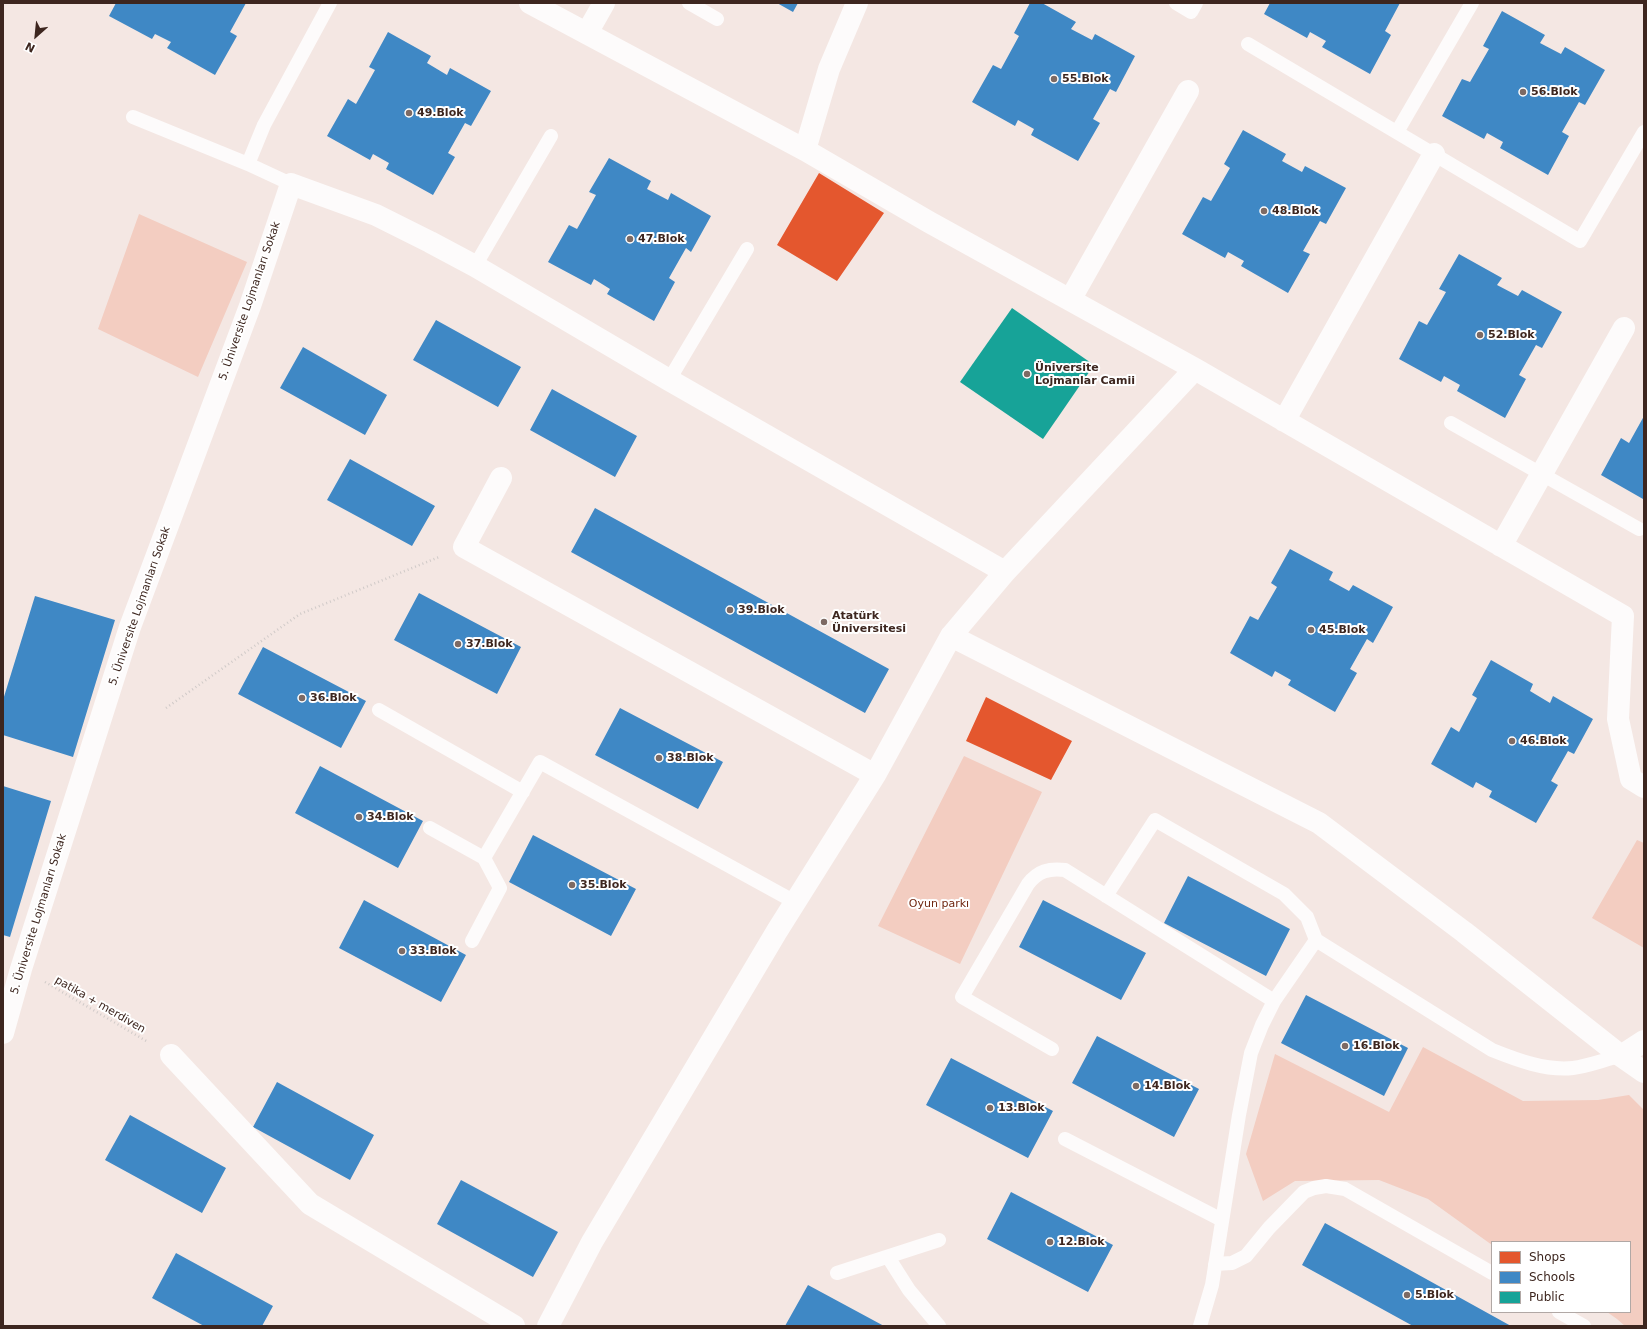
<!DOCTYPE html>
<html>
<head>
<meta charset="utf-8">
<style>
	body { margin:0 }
	#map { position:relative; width:1647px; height:1329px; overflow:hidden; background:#f4e7e3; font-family:"DejaVu Sans",sans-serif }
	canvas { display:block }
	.frame { position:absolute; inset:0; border:4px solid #3d261f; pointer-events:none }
	.legend { position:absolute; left:1491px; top:1241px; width:140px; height:72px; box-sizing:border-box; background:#fff; border:1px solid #b1a8a5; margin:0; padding:5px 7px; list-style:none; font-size:12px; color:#3d261f }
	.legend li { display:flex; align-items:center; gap:8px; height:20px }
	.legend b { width:20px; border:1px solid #b1a8a5 }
	.north { position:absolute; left:16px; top:16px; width:40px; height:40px; -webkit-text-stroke:3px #fff; paint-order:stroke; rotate:207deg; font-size:11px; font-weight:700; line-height:16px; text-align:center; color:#3d261f }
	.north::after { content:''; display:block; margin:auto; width:14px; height:18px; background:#3d261f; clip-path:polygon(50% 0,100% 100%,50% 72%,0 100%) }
</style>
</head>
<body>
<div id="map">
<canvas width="1647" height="1329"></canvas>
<div class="frame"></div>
<ul class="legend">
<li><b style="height:11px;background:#e4572e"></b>Shops</li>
<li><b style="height:11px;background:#3f88c5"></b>Schools</li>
<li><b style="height:11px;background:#17a398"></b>Public</li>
</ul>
<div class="north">N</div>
</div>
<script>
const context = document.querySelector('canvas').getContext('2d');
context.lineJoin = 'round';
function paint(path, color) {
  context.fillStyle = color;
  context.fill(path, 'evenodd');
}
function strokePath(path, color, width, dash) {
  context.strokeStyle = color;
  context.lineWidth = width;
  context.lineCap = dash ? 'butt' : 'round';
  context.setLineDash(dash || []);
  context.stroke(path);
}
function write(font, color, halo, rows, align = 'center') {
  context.font = font + ' "DejaVu Sans",sans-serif';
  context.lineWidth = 4;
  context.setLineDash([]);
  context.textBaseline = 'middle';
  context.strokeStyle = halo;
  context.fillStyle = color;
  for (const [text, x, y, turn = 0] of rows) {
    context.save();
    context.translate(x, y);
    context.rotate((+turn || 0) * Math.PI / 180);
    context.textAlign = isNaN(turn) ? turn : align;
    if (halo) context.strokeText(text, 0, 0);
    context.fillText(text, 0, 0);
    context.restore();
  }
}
paint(new Path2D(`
	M139,214L247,262L198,377L98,329Z
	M964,756L1042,792L960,964L878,926Z
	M1637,840L1644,843V948L1592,918Z
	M1423,1047L1523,1101L1598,1100L1629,1095L1644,1110V1326H1625L1617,1319L1607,1312H1630V1242H1492V1245L1428,1199L1379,1180L1295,1181L1263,1201L1246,1154L1275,1054L1389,1112Z`), '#f3cdc1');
paint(new Path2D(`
	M819,173L884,213L837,281L777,245Z
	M986,697L1072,741L1051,780L966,741Z`), '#e4572e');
paint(new Path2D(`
	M116,3H246L230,32L237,36L215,75L167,48L171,42L155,34L152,39L109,16Z
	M777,3H798L793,12Z
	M1030,3H1042L1076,22L1071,29L1092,40L1095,34L1135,56L1116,92L1110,89L1093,119L1100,123L1078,161L1031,135L1034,129L1018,120L1015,126L972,102L993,65L1001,69L1019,36L1014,33Z
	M1270,3H1400L1385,31L1391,35L1370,74L1322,47L1326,41L1310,32L1307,38L1264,14Z
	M1502,11L1545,35L1540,43L1561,54L1565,47L1605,70L1585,105L1579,102L1562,132L1569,136L1548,175L1500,148L1503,142L1487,133L1484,139L1442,116L1462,79L1470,82L1489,49L1483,46Z
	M388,32L431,56L427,63L447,75L450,68L491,91L471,126L465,123L448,153L455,157L433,195L386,169L389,163L373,154L370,160L327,136L348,99L356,104L375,70L369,67Z
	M1243,130L1286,154L1282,161L1302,172L1305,166L1346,188L1326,224L1320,221L1303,251L1310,254L1288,293L1241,266L1244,261L1228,252L1225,258L1182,234L1203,197L1211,201L1230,168L1224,164Z
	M609,158L651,181L647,189L668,200L671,193L711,216L691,252L686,248L669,278L675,282L654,321L607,294L610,289L594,279L591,285L548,262L569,225L577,229L596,195L589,192Z
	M1459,254L1502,278L1497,285L1518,296L1522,290L1562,312L1542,348L1536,345L1519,375L1526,379L1505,418L1457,391L1460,385L1444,376L1441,382L1399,359L1419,321L1427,325L1446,292L1439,289Z
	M436,320L521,367L498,407L413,360Z
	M303,347L387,395L365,435L280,388Z
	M552,389L637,436L615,477L530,430Z
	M1644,416V497L1643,499L1601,475L1621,438L1629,443Z
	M350,459L435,506L412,546L327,500Z
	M595,508L889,669L865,713L571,552Z
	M1290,549L1333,572L1329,580L1349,591L1353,585L1393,607L1373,643L1367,639L1350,669L1357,673L1335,712L1288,685L1291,680L1275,671L1272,677L1230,653L1250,616L1258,620L1277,587L1271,583Z
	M419,593L521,647L497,694L394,640Z
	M35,596L115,620L73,757L3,735V700Z
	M263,647L366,701L341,748L238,694Z
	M1491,660L1533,684L1530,691L1550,703L1553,696L1593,719L1574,754L1568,751L1551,781L1558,785L1536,823L1489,797L1492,791L1476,782L1473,788L1431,764L1451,727L1459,732L1477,698L1472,695Z
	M620,708L723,762L698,809L595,755Z
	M320,766L423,821L398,868L295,813Z
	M3,786L51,801L10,937L3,935Z
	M533,835L636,889L611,936L509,882Z
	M1188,876L1290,929L1266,976L1164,923Z
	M364,900L466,955L441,1002L339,948Z
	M1043,900L1146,953L1121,1000L1019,947Z
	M1306,995L1408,1048L1384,1096L1281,1043Z
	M1097,1036L1199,1089L1174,1137L1072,1083Z
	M951,1058L1053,1111L1028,1158L926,1105Z
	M277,1082L374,1135L350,1180L253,1127Z
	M130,1115L226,1168L202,1213L105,1160Z
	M461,1180L558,1232L533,1277L437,1224Z
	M1011,1192L1113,1245L1088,1292L987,1239Z
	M1325,1223L1511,1326H1413L1302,1265Z
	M176,1253L273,1306L262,1326H204L152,1298Z
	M808,1285L884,1326H785Z`), '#3f88c5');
paint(new Path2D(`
	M1012,308L1094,365L1043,439L960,382Z`), '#17a398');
strokePath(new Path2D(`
	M166,708L300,614L439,557
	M45,982L148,1042`), '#d0cac8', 2.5, [1, 3]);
strokePath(new Path2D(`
	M689,3L717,19
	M1176,3L1191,12L1196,3
	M1248,44L1580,241L1644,132
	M133,117L248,164
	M1397,132L1472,3
	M291,184L248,164L264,125L330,3
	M475,266L551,136
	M669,380L747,249
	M1451,423L1639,529
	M379,710L523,792
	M430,828L484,858
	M1106,896L1155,820L1284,894L1307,917L1316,940L1492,1050C1517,1060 1546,1071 1573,1068C1589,1066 1606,1059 1621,1056
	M472,941L500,888L484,858L540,762L795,902
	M1052,1049L962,997L1028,884C1038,871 1049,868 1065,870L1274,1001
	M1065,1139L1222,1220
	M888,1257L909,1290L939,1326
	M1215,1264L1232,1263L1246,1256L1269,1228L1304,1192L1314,1188L1326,1186L1345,1189L1492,1273
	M837,1273L939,1240
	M1559,1312L1584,1326
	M1200,1326L1212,1285L1239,1115L1251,1053L1262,1025L1274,1001L1316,940`), '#fdfbfb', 14);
strokePath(new Path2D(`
	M530,3L805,150
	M857,3L829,69L805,150L929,222L1195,369L1623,616L1618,719L1631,779L1644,787
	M587,33L604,3
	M1070,300L1188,91
	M1284,421L1434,154
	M501,478L464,547L875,775
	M1501,546L1624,328
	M951,636L1319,823L1464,932L1621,1056L1644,1072
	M3,1033L21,969L130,627L250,306L291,184L376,215L430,242L475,266L669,380L1005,572
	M171,1055L310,1204L514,1326
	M1621,1056L1644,1041
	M548,1326L592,1242L777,931L875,775L951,636L1005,572L1195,369`), '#fdfbfb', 22);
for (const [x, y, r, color] of [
	[1054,79,4,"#7d6a64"],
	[1523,92,4,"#7d6a64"],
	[409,113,4,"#7d6a64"],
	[1264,211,4,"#7d6a64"],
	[630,239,4,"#7d6a64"],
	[1480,335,4,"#7d6a64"],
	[1027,374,4,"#7d6a64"],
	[730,610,4,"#7d6a64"],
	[824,622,4,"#7d6a64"],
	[1311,630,4,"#7d6a64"],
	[458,644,4,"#7d6a64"],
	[302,698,4,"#7d6a64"],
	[1512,741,4,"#7d6a64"],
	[659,758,4,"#7d6a64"],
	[359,817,4,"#7d6a64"],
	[572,885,4,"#7d6a64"],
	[402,951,4,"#7d6a64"],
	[1345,1046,4,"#7d6a64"],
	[1136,1086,4,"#7d6a64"],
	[990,1108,4,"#7d6a64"],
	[1050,1242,4,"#7d6a64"],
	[1407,1295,4,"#7d6a64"]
]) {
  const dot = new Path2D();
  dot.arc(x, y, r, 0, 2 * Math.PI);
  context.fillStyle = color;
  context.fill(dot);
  strokePath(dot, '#fff', 1.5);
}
write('bold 11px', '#3d261f', '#fff', [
	["55.Blok",1062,79],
	["56.Blok",1531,92],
	["49.Blok",417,113],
	["48.Blok",1272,211],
	["47.Blok",638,239],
	["52.Blok",1488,335],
	["Üniversite",1035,368],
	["Lojmanlar Camii",1035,381],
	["39.Blok",738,610],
	["Atatürk",832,616],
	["Üniversitesi",832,629],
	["45.Blok",1319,630],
	["37.Blok",466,644],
	["36.Blok",310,698],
	["46.Blok",1520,741],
	["38.Blok",667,758],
	["34.Blok",367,817],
	["35.Blok",580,885],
	["33.Blok",410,951],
	["16.Blok",1353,1046],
	["14.Blok",1144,1086],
	["13.Blok",998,1108],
	["12.Blok",1058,1242],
	["5.Blok",1415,1295]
], 'left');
write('11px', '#3d261f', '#fff', [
	["5. Üniversite Lojmanları Sokak",250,301,-71],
	["5. Üniversite Lojmanları Sokak",140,606,-71],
	["5. Üniversite Lojmanları Sokak",39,914,-73],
	["patika + merdiven",100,1005,30]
]);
write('11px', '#70260f', '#fff', [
	["Oyun parkı",939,904]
]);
</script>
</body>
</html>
